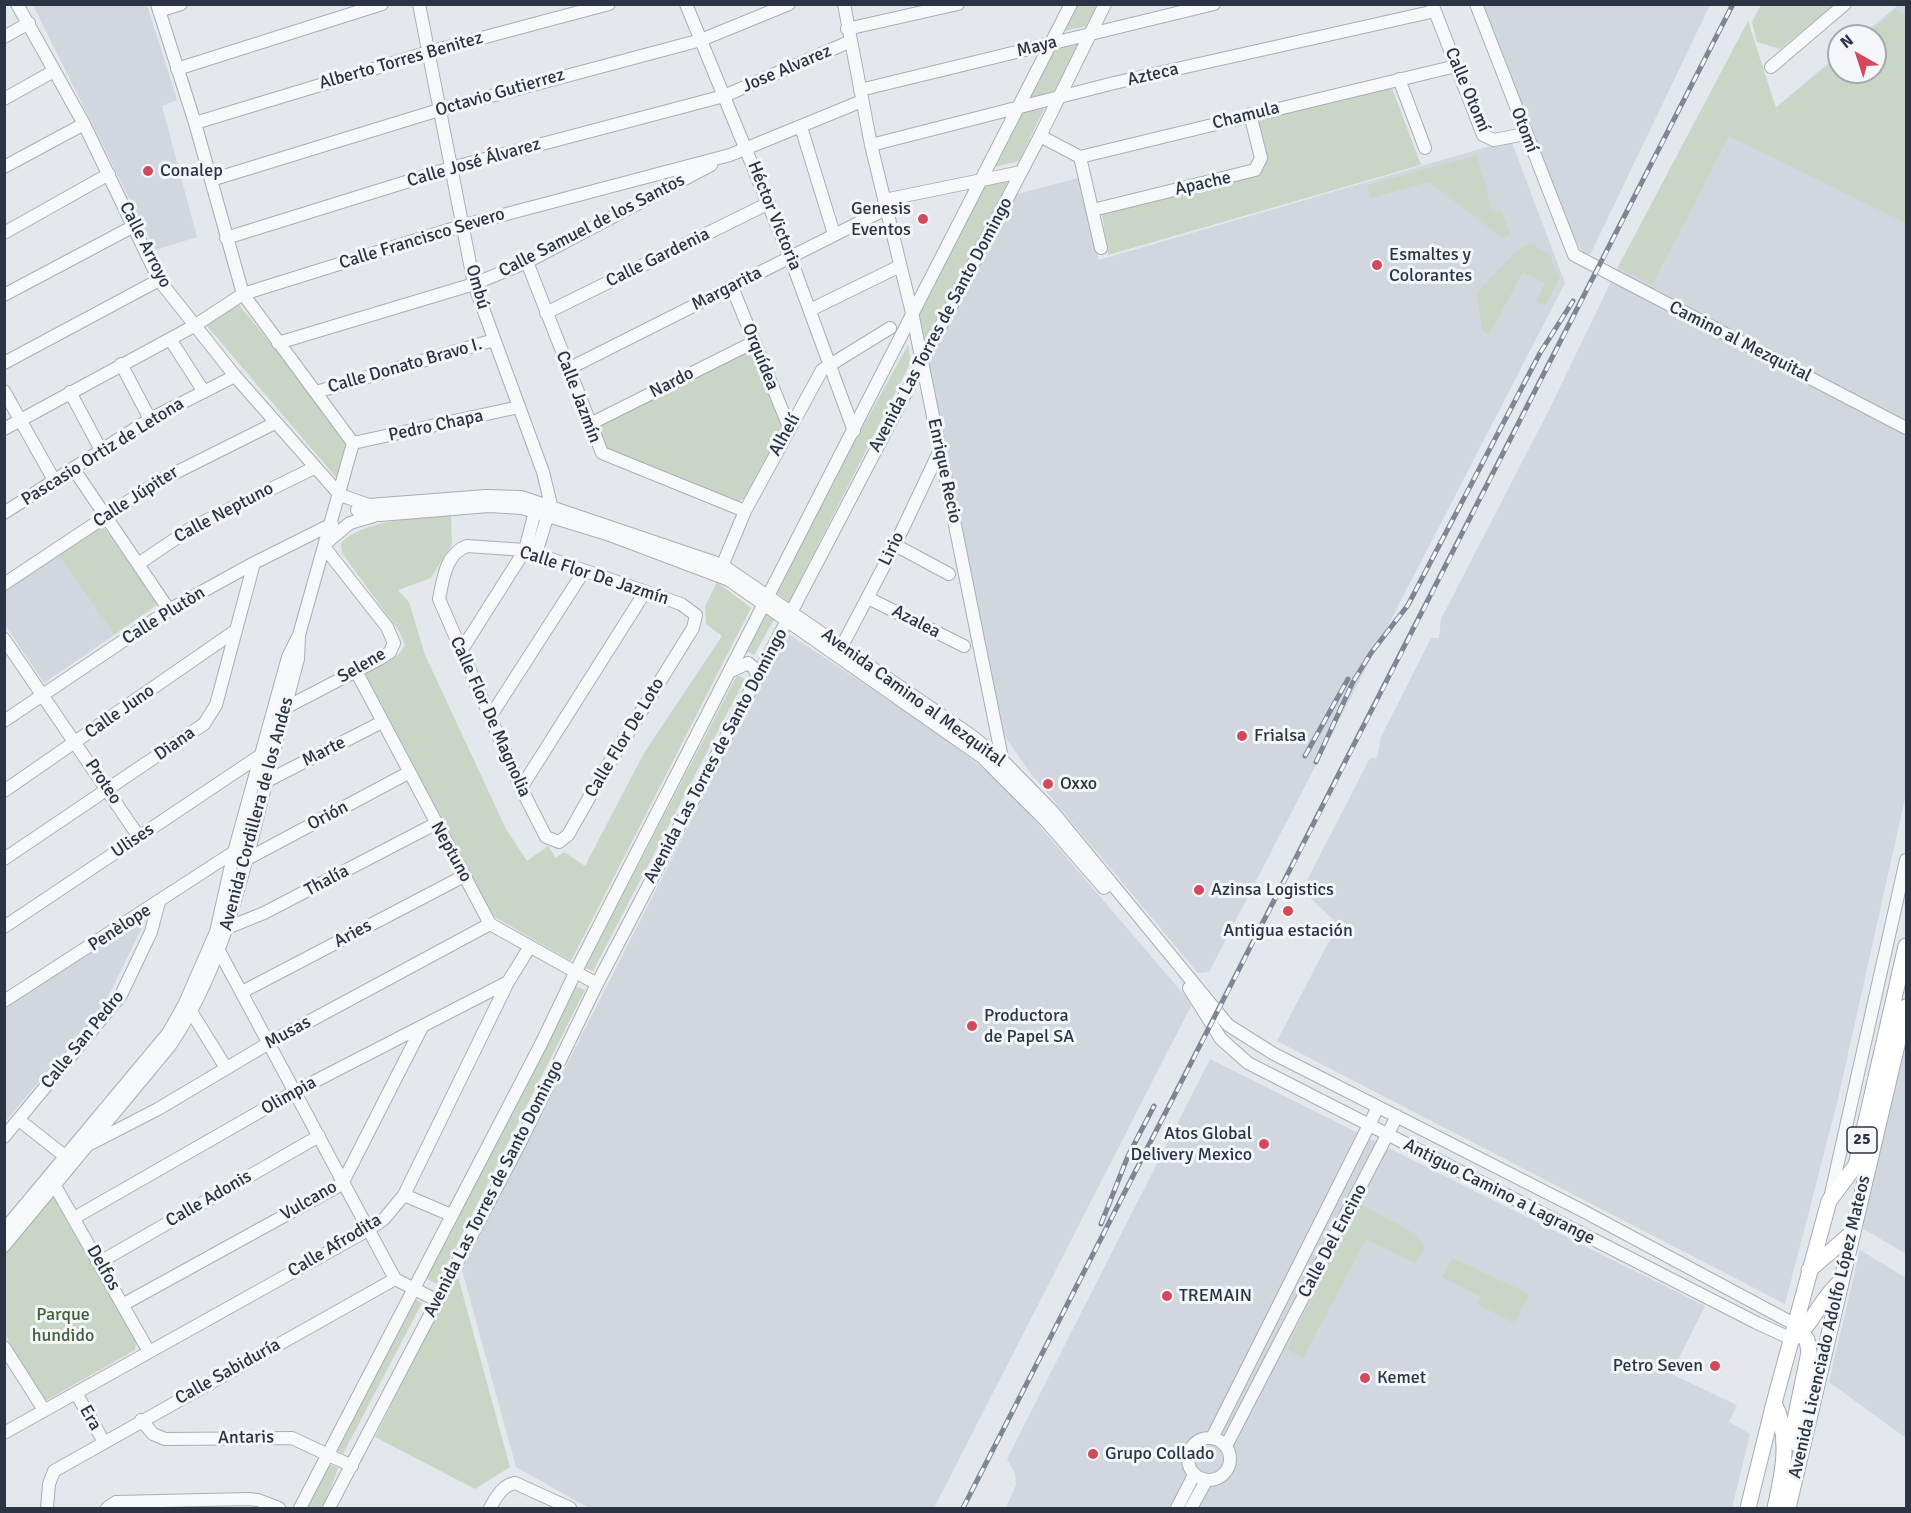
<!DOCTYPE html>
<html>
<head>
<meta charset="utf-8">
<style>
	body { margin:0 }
	#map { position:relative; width:1911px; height:1513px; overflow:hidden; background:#e4e7ec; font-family:Signika,sans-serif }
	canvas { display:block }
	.frame { position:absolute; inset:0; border:6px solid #2b3445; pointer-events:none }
	.north { position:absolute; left:1827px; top:24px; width:60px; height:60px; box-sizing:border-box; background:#f4f6f9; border:2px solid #a4a8b1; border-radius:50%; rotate:321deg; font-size:16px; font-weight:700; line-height:24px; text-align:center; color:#2b3445 }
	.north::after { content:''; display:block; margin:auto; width:21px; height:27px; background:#d1495b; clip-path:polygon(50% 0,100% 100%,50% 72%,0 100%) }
</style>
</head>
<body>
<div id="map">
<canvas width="1911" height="1513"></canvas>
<div class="frame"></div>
<div class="north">N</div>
</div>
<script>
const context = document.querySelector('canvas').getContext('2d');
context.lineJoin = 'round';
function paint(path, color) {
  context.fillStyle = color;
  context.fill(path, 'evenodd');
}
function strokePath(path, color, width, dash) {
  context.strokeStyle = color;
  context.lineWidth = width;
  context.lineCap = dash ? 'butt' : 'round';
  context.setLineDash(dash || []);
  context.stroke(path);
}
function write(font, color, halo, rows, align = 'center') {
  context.font = font + ' Signika,sans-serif';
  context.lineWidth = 6;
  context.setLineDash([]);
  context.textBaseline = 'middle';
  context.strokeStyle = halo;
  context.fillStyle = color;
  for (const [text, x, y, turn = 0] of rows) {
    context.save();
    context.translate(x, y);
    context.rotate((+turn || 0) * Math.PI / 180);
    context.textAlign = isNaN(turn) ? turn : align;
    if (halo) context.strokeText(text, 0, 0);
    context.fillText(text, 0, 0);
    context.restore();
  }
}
paint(new Path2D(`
	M33,5H147L177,100L162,106L197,237L155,250Z
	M1483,5H1710L1590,255L1583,252L1570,233Z
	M1898,5H1906V794L1837,1103L1785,1304L1277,1041L1338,924L1302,890L1370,758H1377L1381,737L1431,638H1439L1441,619L1550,408L1618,267L1719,77L1775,108L1839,54V72H1875V36H1861Z
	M1511,140L1565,283L1209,972L1198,973L1029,771L1003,734L926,362L1014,195L1078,178L1099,260Z
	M58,554L114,635L44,683L5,625L4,590Z
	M787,633L945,737L1008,789L1192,1004L934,1508H589L516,1467L462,1270Z
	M148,915L105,1003L5,1122V1001Z
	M1906,1043V1254L1862,1228Z
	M1210,1059L1705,1306L1671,1374L1737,1405L1729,1422L1750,1434L1732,1508H1006L1016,1485L1015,1473L1007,1459Z
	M1860,1250L1906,1278V1438L1829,1382Z`), '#d2d6de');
paint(new Path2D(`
	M1077,5H1099L1088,26L1064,31Z
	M1761,5V4L1834,5L1780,49L1757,42L1752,22Z
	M1895,10L1906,16V223L1729,136L1652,285L1618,267L1748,21L1776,108L1839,56V72H1875V36H1864Z
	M1084,36L1054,93L1027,102L1058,43Z
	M1392,88L1421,165L1108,255L1102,214L1257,176L1267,161L1257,122L1258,118Z
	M1046,105L1019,161L993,167L1022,112Z
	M1477,155L1492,211L1502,212L1510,235L1503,238L1429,182L1371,198L1367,185Z
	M1012,174L923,348L917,316L985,179Z
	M1531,243L1550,255L1559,280L1545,306L1537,301L1545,283L1523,272L1489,335L1483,332L1476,294L1515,252Z
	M237,302L347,438L340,482L207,326Z
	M908,345L911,362L789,602L773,590Z
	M747,346L754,350L783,424L782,430L746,498L737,502L608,454L594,428Z
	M451,512L452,544L431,578L398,590L409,602L425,655L506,829L527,861L548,846L556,858L564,852L585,866L644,753L722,636L706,624L705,606L717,582L751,608L571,961L493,916L365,673L399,654L405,645L399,631L342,553L341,543C361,521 421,517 451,512Z
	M102,525L158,604L114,635L58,554Z
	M768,611L775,618L754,655L747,651Z
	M737,675L745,679L593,971L585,968Z
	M575,986L585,990L437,1284L423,1277Z
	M52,1195L136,1341L135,1350L47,1400L41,1398L5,1334L4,1249Z
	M1358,1203L1417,1235L1424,1249L1415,1263L1366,1239L1303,1358L1287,1349Z
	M1453,1258L1529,1294L1514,1323L1477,1304L1480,1296L1442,1277Z
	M457,1273L510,1467L475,1489L375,1437Z
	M415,1299L422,1303L343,1454L336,1450Z
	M329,1464L338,1468L324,1508H306Z`), '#c9d6c5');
const minor = new Path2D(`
	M17,4L84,124L159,280L235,376L340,495L369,505L486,496L521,497L722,565L972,736L1004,762L1053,812L1228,1025L1274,1054L1585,1212L1796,1325
	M419,4L474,284L543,472L551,505L536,553
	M686,4L790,257L854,431
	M844,4L871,145L913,317L1003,763
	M1476,4L1574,255L1906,428
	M1433,6L1483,135L1494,140L1525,134
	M159,11L181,4
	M847,29L958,4
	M4,37L29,23
	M1771,67L1845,4
	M177,69L382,4
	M1399,79L1425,148
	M860,90L1214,4
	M4,99L54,71
	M195,123L429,52L609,4
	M801,127L834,234
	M1040,136L1080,157L1456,66
	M871,145L1114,83L1435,11
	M1080,157L1101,248
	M4,167L84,124
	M211,180L439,110L701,40L789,4
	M884,200L1021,172
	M1093,210L1255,170L1261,158L1250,114
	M4,233L109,174
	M226,238L451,168L724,96L849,42
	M527,262L602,453L745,511
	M732,287L789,427
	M4,295L134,226
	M810,310L900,266
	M546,313L769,203
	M170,339L204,392
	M278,343L474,284L527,262L711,165
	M4,363L159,280
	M121,364L150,419
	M568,369L886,209
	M4,391L54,480
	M70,392L101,450
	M316,392L494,340
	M590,424L754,342
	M4,429L194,326L243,294L461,226L730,155L862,101
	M353,443L519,407
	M73,468L169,610
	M357,510L380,515L489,506L522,508L607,534L729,580L982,757L1046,821L1104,888
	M4,513L150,419L235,376
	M327,542L350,523L374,516
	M895,545L949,574
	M467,546L525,550L681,604L696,615L693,628L603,773L568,835L559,842L546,837L521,788L439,599C443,580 445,554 467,546Z
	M138,564L193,527L314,468
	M720,571L745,511L822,370L890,328
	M4,584L159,481L275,423
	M868,598L964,646
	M4,639L139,837
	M842,646L895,545L940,450
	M461,651L525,550L537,504
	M356,671L490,924L597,984
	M731,671L748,663L754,668L758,677
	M285,708L381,658L390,652L394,643L387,627L325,548
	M490,717L584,571
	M4,721L169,610L254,563L332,524
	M267,781L382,722
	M521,788L645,592
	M4,791L235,631
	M4,859L204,724L216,705L254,563
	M247,859L408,773
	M4,927L261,755
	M222,930L264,913L435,824
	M217,947L395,1279
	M1189,988L1221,1039L1248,1063L1757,1323L1792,1339
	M242,992L464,876
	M4,1001L234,852
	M192,1013L226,1068
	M19,1120L66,1157
	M4,1137L121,995L151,932L159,902
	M92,1143L158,1109L269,1043L490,924
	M55,1186L148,1350
	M404,1195L451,1215
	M1830,1198L1906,860
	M74,1218L294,1092L508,982
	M4,1230L169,1032L185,1003L216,932L234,852L288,657L299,635L353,443L243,294L195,123L157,4
	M4,1246L169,1047C215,980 235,905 255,827C269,771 283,715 298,659L299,636
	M100,1262L319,1136
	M395,1279L438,1301
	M124,1304L342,1184L422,1027
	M4,1347L44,1410
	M76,1393L104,1442
	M141,1420L153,1434L165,1439L292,1438L352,1466
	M4,1433L368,1230L384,1219L404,1195L508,982L529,948
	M1212,1438L1378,1107
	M1188 1459a21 21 0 1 1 42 0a21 21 0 1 1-42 0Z
	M1226,1446L1397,1116
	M47,1508L49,1484L54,1471L395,1279
	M107,1508L116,1502L248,1499L258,1500L279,1508
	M300,1508L541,1044L575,973L1071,4
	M329,1508L521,1141L597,984L1040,136L1105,4
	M490,1508C496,1498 502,1485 515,1483L570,1508
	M1177,1508L1194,1475
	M1191,1508L1206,1481`);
const major = new Path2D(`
	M1809,1270L1852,1233
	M1796,1325L1807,1340L1809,1352L1795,1420L1797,1444
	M1795,1337C1812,1325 1821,1298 1841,1281
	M1774,1403C1791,1436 1783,1473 1775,1508
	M1748,1508L1774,1403L1829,1201L1856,1165L1906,946
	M1788,1508L1906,1007`);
strokePath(minor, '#a9aeb7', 14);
strokePath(major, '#a3abb8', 17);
strokePath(minor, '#f7f8fa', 12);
strokePath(major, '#fff', 15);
const rail = new Path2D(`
	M1305,756L1348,679
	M1316,762L1353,682L1371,653L1408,605L1540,353L1573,301
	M1101,1224L1128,1156L1154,1106
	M963,1508C1220,1007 1477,506 1733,4`);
strokePath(rail, '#7d8696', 5);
strokePath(rail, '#f4f6f9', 3, [9]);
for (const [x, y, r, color] of [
	[148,171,6,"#d1495b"],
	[923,219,6,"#d1495b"],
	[1377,265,6,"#d1495b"],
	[1242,736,6,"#d1495b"],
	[1048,784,6,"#d1495b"],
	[1199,890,6,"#d1495b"],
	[1288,911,6,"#d1495b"],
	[972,1026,6,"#d1495b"],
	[1264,1144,6,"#d1495b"],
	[1167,1296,6,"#d1495b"],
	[1715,1366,6,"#d1495b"],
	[1365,1378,6,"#d1495b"],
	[1093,1454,6,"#d1495b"]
]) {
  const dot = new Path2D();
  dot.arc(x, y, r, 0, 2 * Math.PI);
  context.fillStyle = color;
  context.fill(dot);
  strokePath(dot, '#f4f6f9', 2);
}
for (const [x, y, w] of [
	[1862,1140,30]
]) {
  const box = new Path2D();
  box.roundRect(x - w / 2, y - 13, w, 26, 4.5);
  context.fillStyle = '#f4f6f9';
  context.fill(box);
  strokePath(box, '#2b3445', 1.5);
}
write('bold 16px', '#2b3445', null, [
	["25",1862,1140]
]);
write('18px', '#2b3445', '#f4f6f9', [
	["Maya",1037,47,-14],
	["Alberto Torres Benitez",401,61,-16],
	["Jose Alvarez",787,69,-23],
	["Azteca",1153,75,-13],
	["Calle Otomí",1467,90,67],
	["Octavio Gutierrez",500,93,-16],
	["Chamula",1246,116,-14],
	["Otomí",1524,130,69],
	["Calle José Álvarez",474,163,-16],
	["Apache",1203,184,-13],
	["Héctor Victoria",774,216,68],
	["Calle Samuel de los Santos",592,226,-27],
	["Calle Francisco Severo",422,239,-17],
	["Calle Arroyo",145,245,63],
	["Calle Gardenia",658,258,-26],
	["Ombú",477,287,74],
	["Margarita",727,289,-27],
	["Avenida Las Torres de Santo Domingo",941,325,-62],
	["Camino al Mezquital",1740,342,27],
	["Orquídea",760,357,68],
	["Calle Donato Bravo I.",405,366,-16],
	["Nardo",672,383,-27],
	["Calle Jazmín",578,397,69],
	["Pedro Chapa",436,426,-12],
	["Alhelí",785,435,-61],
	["Pascasio Ortiz de Letona",103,452,-32],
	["Enrique Recio",944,471,78],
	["Calle Júpiter",136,497,-33],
	["Calle Neptuno",224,513,-28],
	["Lirio",892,549,-64],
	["Calle Flor De Jazmín",594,576,18],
	["Calle Plutòn",164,616,-32],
	["Azalea",916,622,27],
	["Selene",362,666,-30],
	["Avenida Camino al Mezquital",913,698,36],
	["Calle Juno",120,712,-35],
	["Calle Flor De Magnolia",490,717,66],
	["Calle Flor De Loto",625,738,-59],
	["Diana",175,744,-35],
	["Marte",324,752,-27],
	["Avenida Las Torres de Santo Domingo",716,756,-62],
	["Proteo",103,782,56],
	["Avenida Cordillera de los Andes",257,814,-75],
	["Orión",328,816,-28],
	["Ulises",133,841,-34],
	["Neptuno",451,852,61],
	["Thalía",327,881,-28],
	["Penèlope",120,928,-33],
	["Aries",353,934,-28],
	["Musas",288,1033,-29],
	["Calle San Pedro",83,1040,-51],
	["Olimpia",289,1096,-29],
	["Avenida Las Torres de Santo Domingo",494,1189,-63],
	["Antiguo Camino a Lagrange",1499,1192,27],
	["Calle Adonis",209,1199,-30],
	["Vulcano",309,1201,-30],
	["Calle Del Encino",1333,1241,-62],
	["Calle Afrodita",335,1246,-31],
	["Delfos",103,1268,60],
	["Avenida Licenciado Adolfo López Mateos",1830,1327,-77],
	["Calle Sabiduría",228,1372,-29],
	["Era",90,1418,60],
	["Antaris",246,1438,-1]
]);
write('18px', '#2b3445', '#f4f6f9', [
	["Conalep",160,171],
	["Genesis",911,209,"right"],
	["Eventos",911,230,"right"],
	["Esmaltes y",1389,255],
	["Colorantes",1389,276],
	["Frialsa",1254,736],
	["Oxxo",1060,784],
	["Azinsa Logistics",1211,890],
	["Antigua estación",1288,931,"center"],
	["Productora",984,1016],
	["de Papel SA",984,1037],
	["Atos Global",1252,1134,"right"],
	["Delivery Mexico",1252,1155,"right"],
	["TREMAIN",1179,1296],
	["Petro Seven",1703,1366,"right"],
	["Kemet",1377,1378],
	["Grupo Collado",1105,1454]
], 'left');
write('18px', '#3f6138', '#f4f6f9', [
	["Parque",63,1315],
	["hundido",63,1336]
]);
</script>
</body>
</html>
